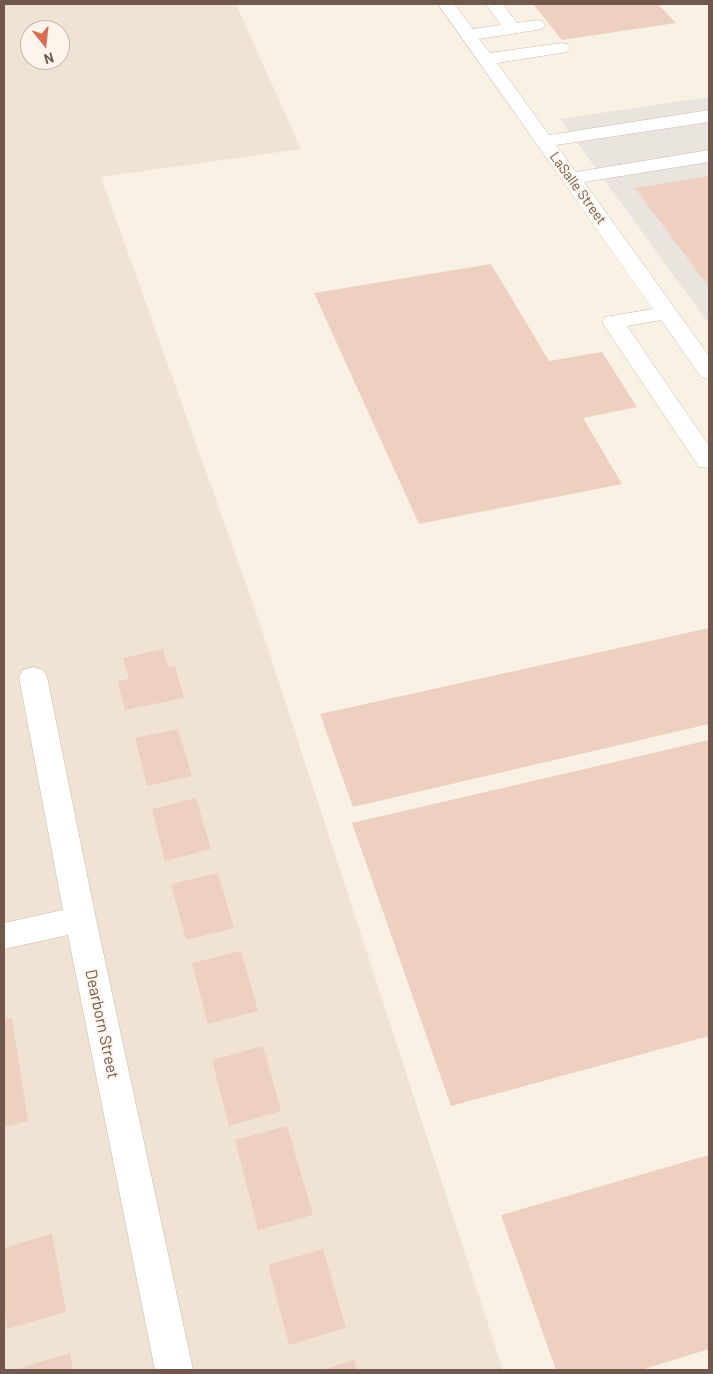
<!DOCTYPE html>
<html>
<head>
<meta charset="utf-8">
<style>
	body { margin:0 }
	#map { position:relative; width:713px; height:1374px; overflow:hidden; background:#faf1e5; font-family:Barlow,sans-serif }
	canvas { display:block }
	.frame { position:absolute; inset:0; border:5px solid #70584d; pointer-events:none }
	.north { position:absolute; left:20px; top:20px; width:50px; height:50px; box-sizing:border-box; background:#fdf5eb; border:1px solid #c5b6ac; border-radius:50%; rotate:164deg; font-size:14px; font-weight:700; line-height:20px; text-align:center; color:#70584d }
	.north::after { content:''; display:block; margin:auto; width:18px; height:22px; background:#d86e55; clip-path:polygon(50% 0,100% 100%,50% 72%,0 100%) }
</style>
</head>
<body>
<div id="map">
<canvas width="713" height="1374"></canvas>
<div class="frame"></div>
<div class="north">N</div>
</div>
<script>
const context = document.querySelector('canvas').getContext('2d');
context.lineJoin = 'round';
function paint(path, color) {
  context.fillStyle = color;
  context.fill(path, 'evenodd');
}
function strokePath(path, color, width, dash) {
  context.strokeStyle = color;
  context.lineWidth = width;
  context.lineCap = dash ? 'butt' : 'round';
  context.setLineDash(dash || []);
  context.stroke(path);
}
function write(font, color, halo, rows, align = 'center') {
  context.font = font + ' Barlow,sans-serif';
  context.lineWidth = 4;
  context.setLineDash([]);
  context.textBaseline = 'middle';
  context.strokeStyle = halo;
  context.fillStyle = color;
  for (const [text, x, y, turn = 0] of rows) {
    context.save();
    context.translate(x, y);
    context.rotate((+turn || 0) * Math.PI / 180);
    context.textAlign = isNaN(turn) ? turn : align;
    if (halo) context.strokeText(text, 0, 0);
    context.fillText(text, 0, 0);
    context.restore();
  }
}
paint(new Path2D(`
	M4,4H236L301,149L101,177L256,612L503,1370H4ZM30,30H60V60H30Z`), '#f1e3d4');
paint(new Path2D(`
	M709,97V324L560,119Z`), '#eae4df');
paint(new Path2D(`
	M533,4H658L676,23L562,40Z
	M709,176V287L635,188Z
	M491,264L549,361L602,352L637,407L583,418L622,484L419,524L314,293Z
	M709,628V724L353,807L320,714Z
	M163,649L168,667L175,666L184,698L125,710L118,681L129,679L123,658Z
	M178,729L192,776L147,786L135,738Z
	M709,740V1036L451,1106L352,823Z
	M196,798L211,849L165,861L152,809Z
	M218,873L234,928L186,940L171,884Z
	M241,951L258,1011L208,1024L192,963Z
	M12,1018L28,1121L4,1127V1020Z
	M263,1046L281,1111L229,1126L212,1060Z
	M287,1126L313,1215L258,1230L235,1140Z
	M709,1155V1349L641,1370H556L501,1215Z
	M52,1234L66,1312L7,1329L4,1307V1248Z
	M323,1249L346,1328L289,1345L268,1265Z
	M70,1353L73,1370H14Z
	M354,1360L357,1370H322Z`), '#edd0bf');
const minor = new Path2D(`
	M438,4H454L473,29L501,25L486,4H503L517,23L536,20L542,21L545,25L542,29L536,30L479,39L490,53L561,43L567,44L570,48L567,52L497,63L549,135L709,110V122L556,145L576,172L709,150V162L584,182L709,356V379L701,377L661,320L627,326L709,446V468L699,467L602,322L605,317L653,309Z
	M33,667L43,670L47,677L96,919L193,1370H155L68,935L4,949V923L63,910L19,677L23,670Z`);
strokePath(minor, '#cab9ac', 1);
paint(minor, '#fff');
write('14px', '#70584d', '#fdf5eb', [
	["LaSalle Street",578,188,54]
]);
write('16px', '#70584d', '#fdf5eb', [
	["Dearborn Street",102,1024,78]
]);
</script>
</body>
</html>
